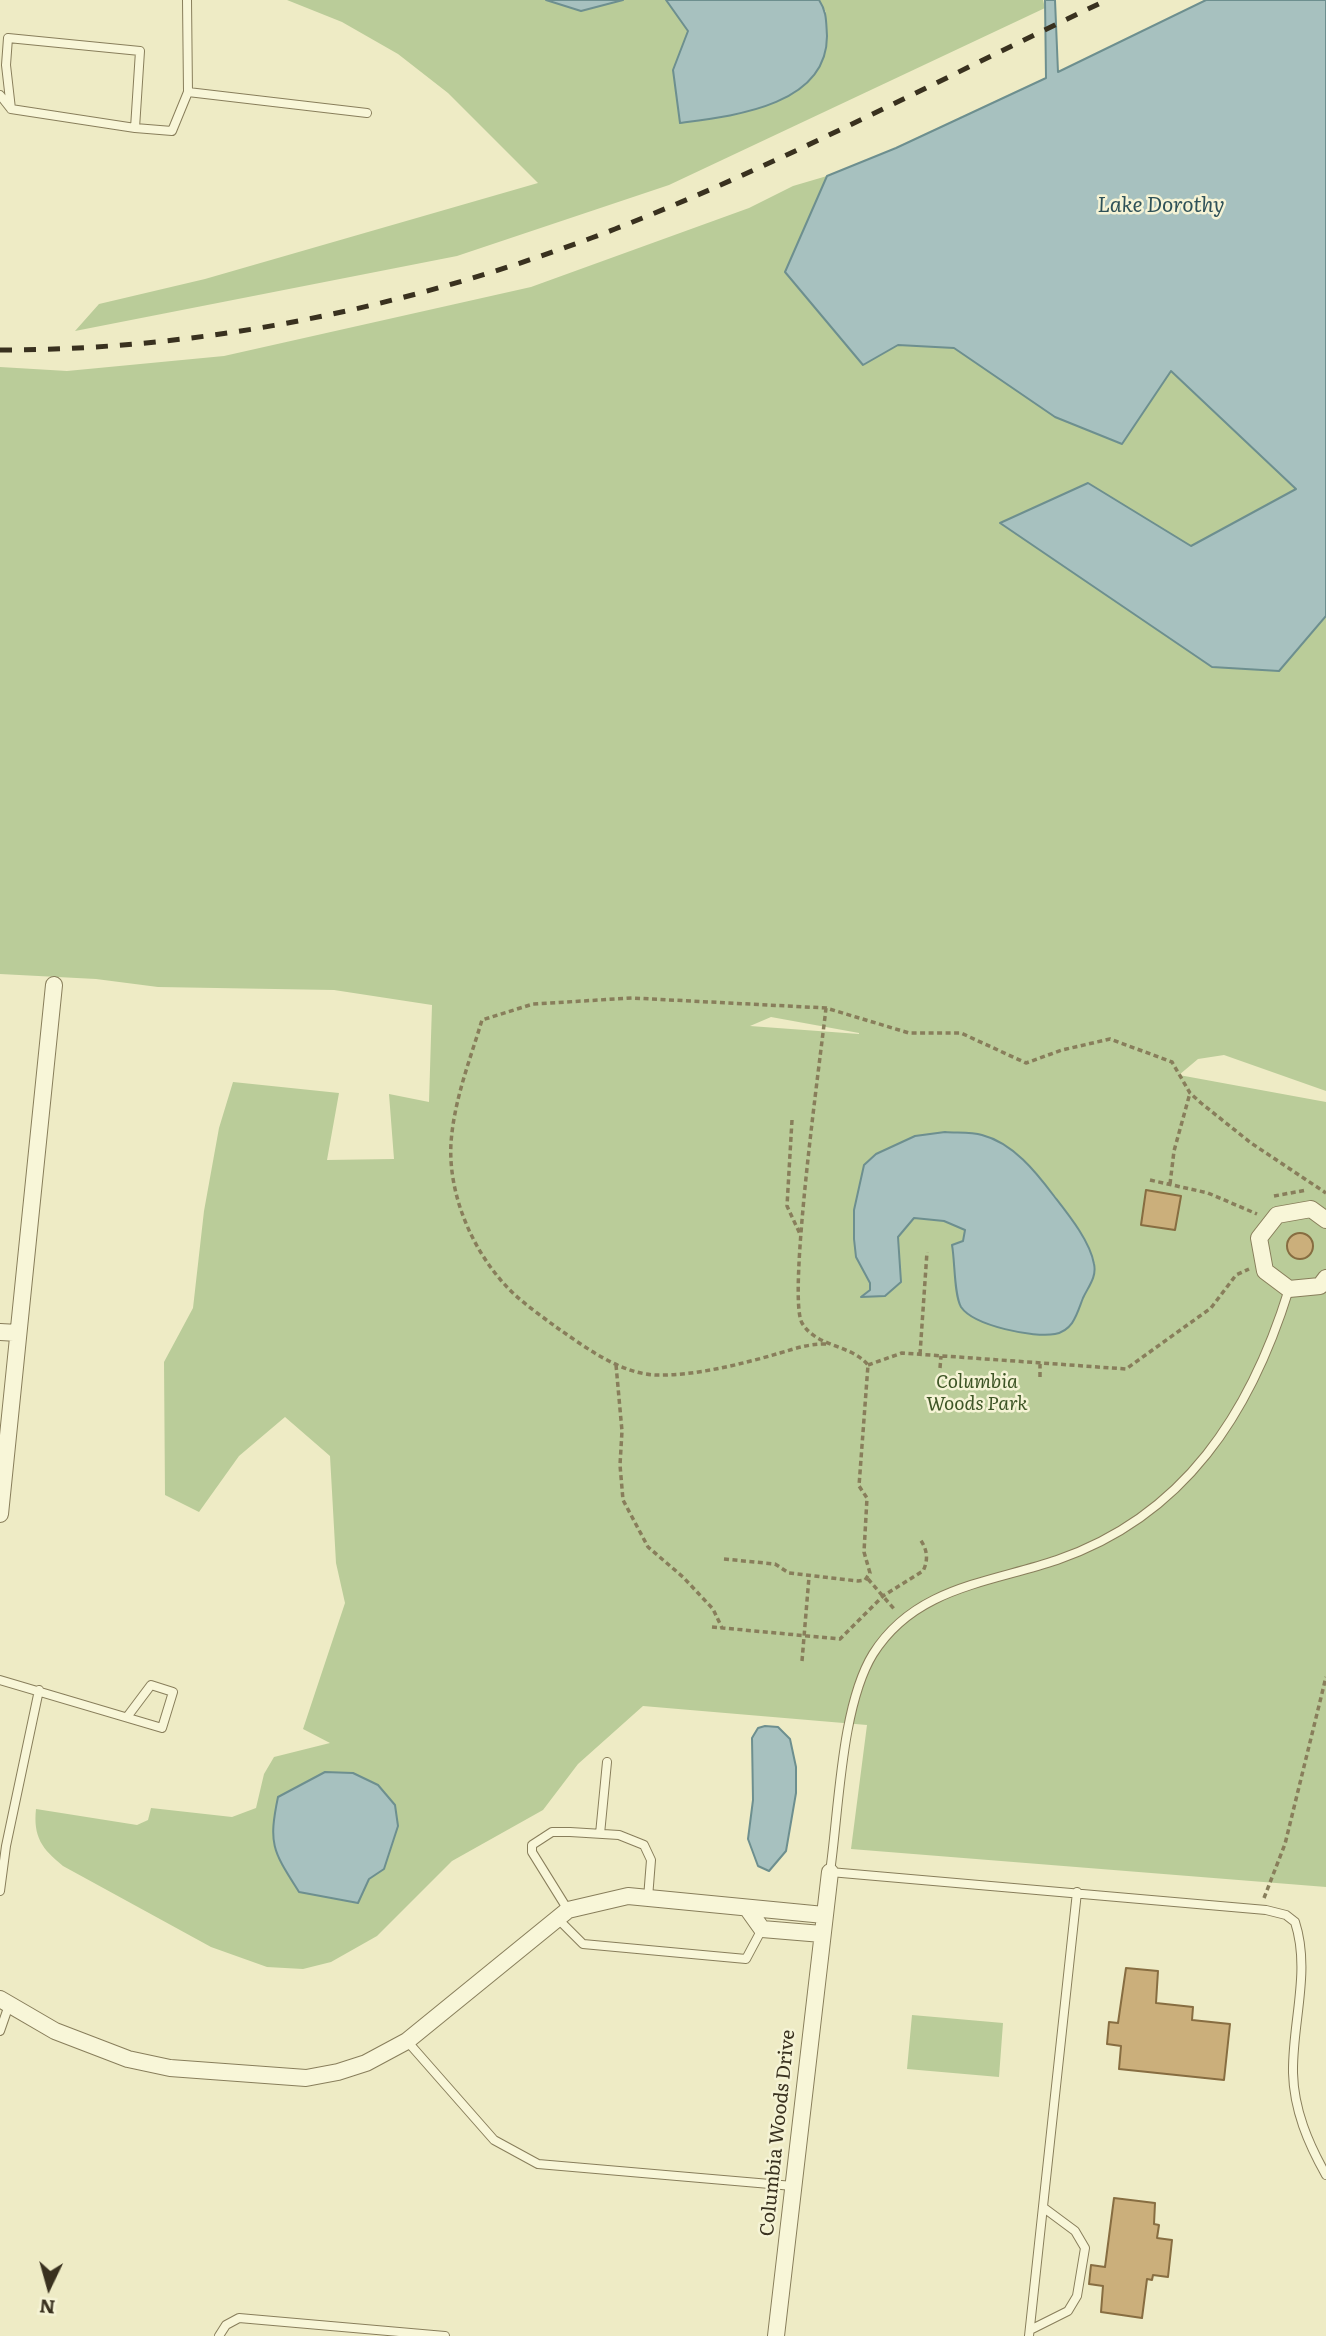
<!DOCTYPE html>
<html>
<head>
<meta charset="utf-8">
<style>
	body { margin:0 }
	#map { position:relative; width:1326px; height:2336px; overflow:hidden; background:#eeebc5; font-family:Literata,serif }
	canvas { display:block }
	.north { position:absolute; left:14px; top:2252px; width:70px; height:70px; -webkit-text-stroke:5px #f5f3d5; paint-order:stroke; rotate:185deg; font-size:19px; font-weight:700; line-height:28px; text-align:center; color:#39311f }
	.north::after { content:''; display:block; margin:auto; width:24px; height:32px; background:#39311f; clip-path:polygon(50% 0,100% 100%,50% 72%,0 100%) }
</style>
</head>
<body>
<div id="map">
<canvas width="1326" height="2336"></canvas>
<div class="north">N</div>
</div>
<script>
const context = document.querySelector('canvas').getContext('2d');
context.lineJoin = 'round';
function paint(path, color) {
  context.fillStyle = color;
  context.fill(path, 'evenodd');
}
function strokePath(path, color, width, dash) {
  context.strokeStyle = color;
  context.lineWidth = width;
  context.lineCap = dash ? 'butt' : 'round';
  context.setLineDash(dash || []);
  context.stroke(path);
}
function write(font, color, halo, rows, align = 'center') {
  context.font = font + ' Literata,serif';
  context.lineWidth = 5;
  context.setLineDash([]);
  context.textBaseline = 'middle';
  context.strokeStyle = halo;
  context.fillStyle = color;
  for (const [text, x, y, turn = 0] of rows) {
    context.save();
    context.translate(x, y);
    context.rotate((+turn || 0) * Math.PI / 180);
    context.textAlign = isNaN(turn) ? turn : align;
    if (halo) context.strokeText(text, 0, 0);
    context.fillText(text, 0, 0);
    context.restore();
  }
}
paint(new Path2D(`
	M287,0H546L581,11L623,0H666L688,31L673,70L826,12L819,0H1043L1045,8L669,185L457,256L75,331L99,304L205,279L538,183L448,93L398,54L342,22Z
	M827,176L785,272L898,345L954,348L1055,417L1171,371L1297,489L1191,546L1088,483L1279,671L1326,616V1091L1224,1055L1198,1059L1179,1075L1326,1102V1887L851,1849L867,1725L643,1706L578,1764L543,1810L452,1861L377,1936L331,1962L303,1969L267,1967L211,1947L63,1866C42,1849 33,1837 36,1809L137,1825L148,1820L151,1808L232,1817L256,1808L264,1774L274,1757L330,1743L303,1729L345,1603L336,1563L330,1456L285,1417L239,1456L199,1512L165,1495L164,1362L193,1308L204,1211L219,1128L233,1082L339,1093L327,1160L394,1159L389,1094L429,1102L432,1005L334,990L158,987L96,979L0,974V367L67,371L224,356L531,287L749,208L793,186ZM771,1017L859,1033V1034L750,1026Z
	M912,2015L1003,2023L999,2077L907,2069Z`), '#bacc99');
const water = new Path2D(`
	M546,0H623L581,11Z
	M666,0H819C827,12 826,21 827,36C827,106 733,116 680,123L673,70L688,31Z
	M1045,0H1055L1058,72L1206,0H1326V616L1279,671L1212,667L1000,523L1088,483L1191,546L1296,489L1171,371L1122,444L1055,417L954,348L898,345L863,365L785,272L827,176L896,148L1046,78Z
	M945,1132C957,1133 971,1132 982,1135C1013,1143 1036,1172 1054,1196C1068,1214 1090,1241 1094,1264C1097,1277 1088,1287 1083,1298C1077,1313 1074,1330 1055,1334C1034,1338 974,1326 961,1307C954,1295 955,1261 952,1245L963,1241L965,1230L944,1221L914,1218L898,1237L901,1282L885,1296L861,1297L870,1290V1283L856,1257L854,1239V1210L864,1165L876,1154L915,1136Z
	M765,1726L778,1727L790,1739L796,1767V1793L786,1851L769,1871L758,1866L748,1839L753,1800L752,1738L758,1728Z
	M325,1772L353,1773L378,1785L395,1805L398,1826L384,1869L369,1879L358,1903L299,1892C273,1851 268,1845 278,1797Z`);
paint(water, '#a7c1bf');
strokePath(water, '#6d8f8f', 2);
const building = new Path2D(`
	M1146,1190L1181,1196L1175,1230L1141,1225Z
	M1287 1246a13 13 0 1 1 26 0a13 13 0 1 1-26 0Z
	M1126,1968L1158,1971L1156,2003L1193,2007L1192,2020L1230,2024L1224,2080L1119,2069L1121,2046L1107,2044L1109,2022L1118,2023Z
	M1114,2198L1155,2203L1154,2224L1159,2225L1157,2238L1172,2240L1168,2277L1153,2275L1152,2280L1147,2279L1142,2318L1101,2312L1103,2286L1089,2284L1091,2265L1105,2267Z`);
paint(building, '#cbaf7b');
strokePath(building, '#876d41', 2);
const lane = new Path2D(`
	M188,92L367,113
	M0,95L11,109L135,128L140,51L8,38L6,65L11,109
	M135,128L172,131L188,92L187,0
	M1289,1289C1251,1412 1185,1516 1057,1560C989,1583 915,1587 873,1654C841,1706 839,1810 830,1872L1266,1910L1286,1915L1295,1922C1311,1971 1292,2023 1293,2073C1294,2110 1308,2143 1326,2175
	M0,1680L162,1728L173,1692L151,1685L127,1717
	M600,1834L607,1762
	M0,1891L6,1846L39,1690
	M568,1910L532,1852V1845L552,1832H570L619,1835L644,1845L651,1860L648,1898
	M558,1919L583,1944L746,1959L762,1929
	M0,2031L9,2005
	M407,2041L494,2140L538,2164L793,2186
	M1030,2330L1068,2311L1077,2296L1085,2248L1075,2231L1044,2208
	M219,2336L226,2325L239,2318L445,2336
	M1029,2336L1077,1892`);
const street = new Path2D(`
	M1326,1220L1311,1209L1277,1215L1259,1238L1265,1271L1289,1289L1320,1286L1326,1278
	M0,1332L18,1333
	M0,1514L54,985
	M747,1908L762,1929L822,1934
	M0,1999L55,2031L128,2059L170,2068L306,2078L338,2072L366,2063L407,2041L568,1910L628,1896L824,1915
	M776,2336L830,1872`);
strokePath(lane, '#887e5b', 10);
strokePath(street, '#887e5b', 18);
strokePath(new Path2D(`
	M792,1120L787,1206L800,1234
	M1150,1180L1208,1193L1257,1214
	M1170,1184L1174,1151L1190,1093
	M1274,1196L1307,1190
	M826,1344C808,1344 797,1348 780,1353C742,1364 695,1376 655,1375C619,1373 585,1347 556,1327C540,1315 521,1302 507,1287C472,1250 448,1194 451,1143C454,1100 470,1060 482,1020L533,1004L632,998L826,1008L909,1033H961L1026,1063L1062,1050L1110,1039L1172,1062L1190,1093L1201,1103L1251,1143L1326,1193
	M920,1354L927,1252
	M616,1365L622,1431L620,1465L623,1500L648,1547L683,1577L713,1609L722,1628
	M868,1365L902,1353L1126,1369L1211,1308L1236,1275L1249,1269
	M940,1368L941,1356
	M1040,1377V1364
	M724,1559L775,1564L789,1573L858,1581L865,1580L870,1573L864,1552L867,1498L859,1486L868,1365C851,1344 817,1348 802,1323C787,1297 821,1054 826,1008
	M868,1579L895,1610
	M712,1627L840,1639L883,1596L923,1571C929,1559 927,1548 919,1538
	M802,1661L809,1577
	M1264,1898L1285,1844L1326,1677`), '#887e5b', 3.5, [5, 3.5]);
strokePath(lane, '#f8f6d8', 8);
strokePath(street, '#f8f6d8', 16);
strokePath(new Path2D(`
	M0,350C211,350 419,305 615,229C784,163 944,77 1107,0`), '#39311f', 5, [12, 12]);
write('italic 19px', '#3e5526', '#f5f3d5', [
	["Columbia",977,1382],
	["Woods Park",977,1404]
]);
write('19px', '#39311f', '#f5f3d5', [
	["Columbia Woods Drive",778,2133,-84]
]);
write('italic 21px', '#2e5158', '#f5f3d5', [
	["Lake Dorothy",1161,206]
]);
</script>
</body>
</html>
